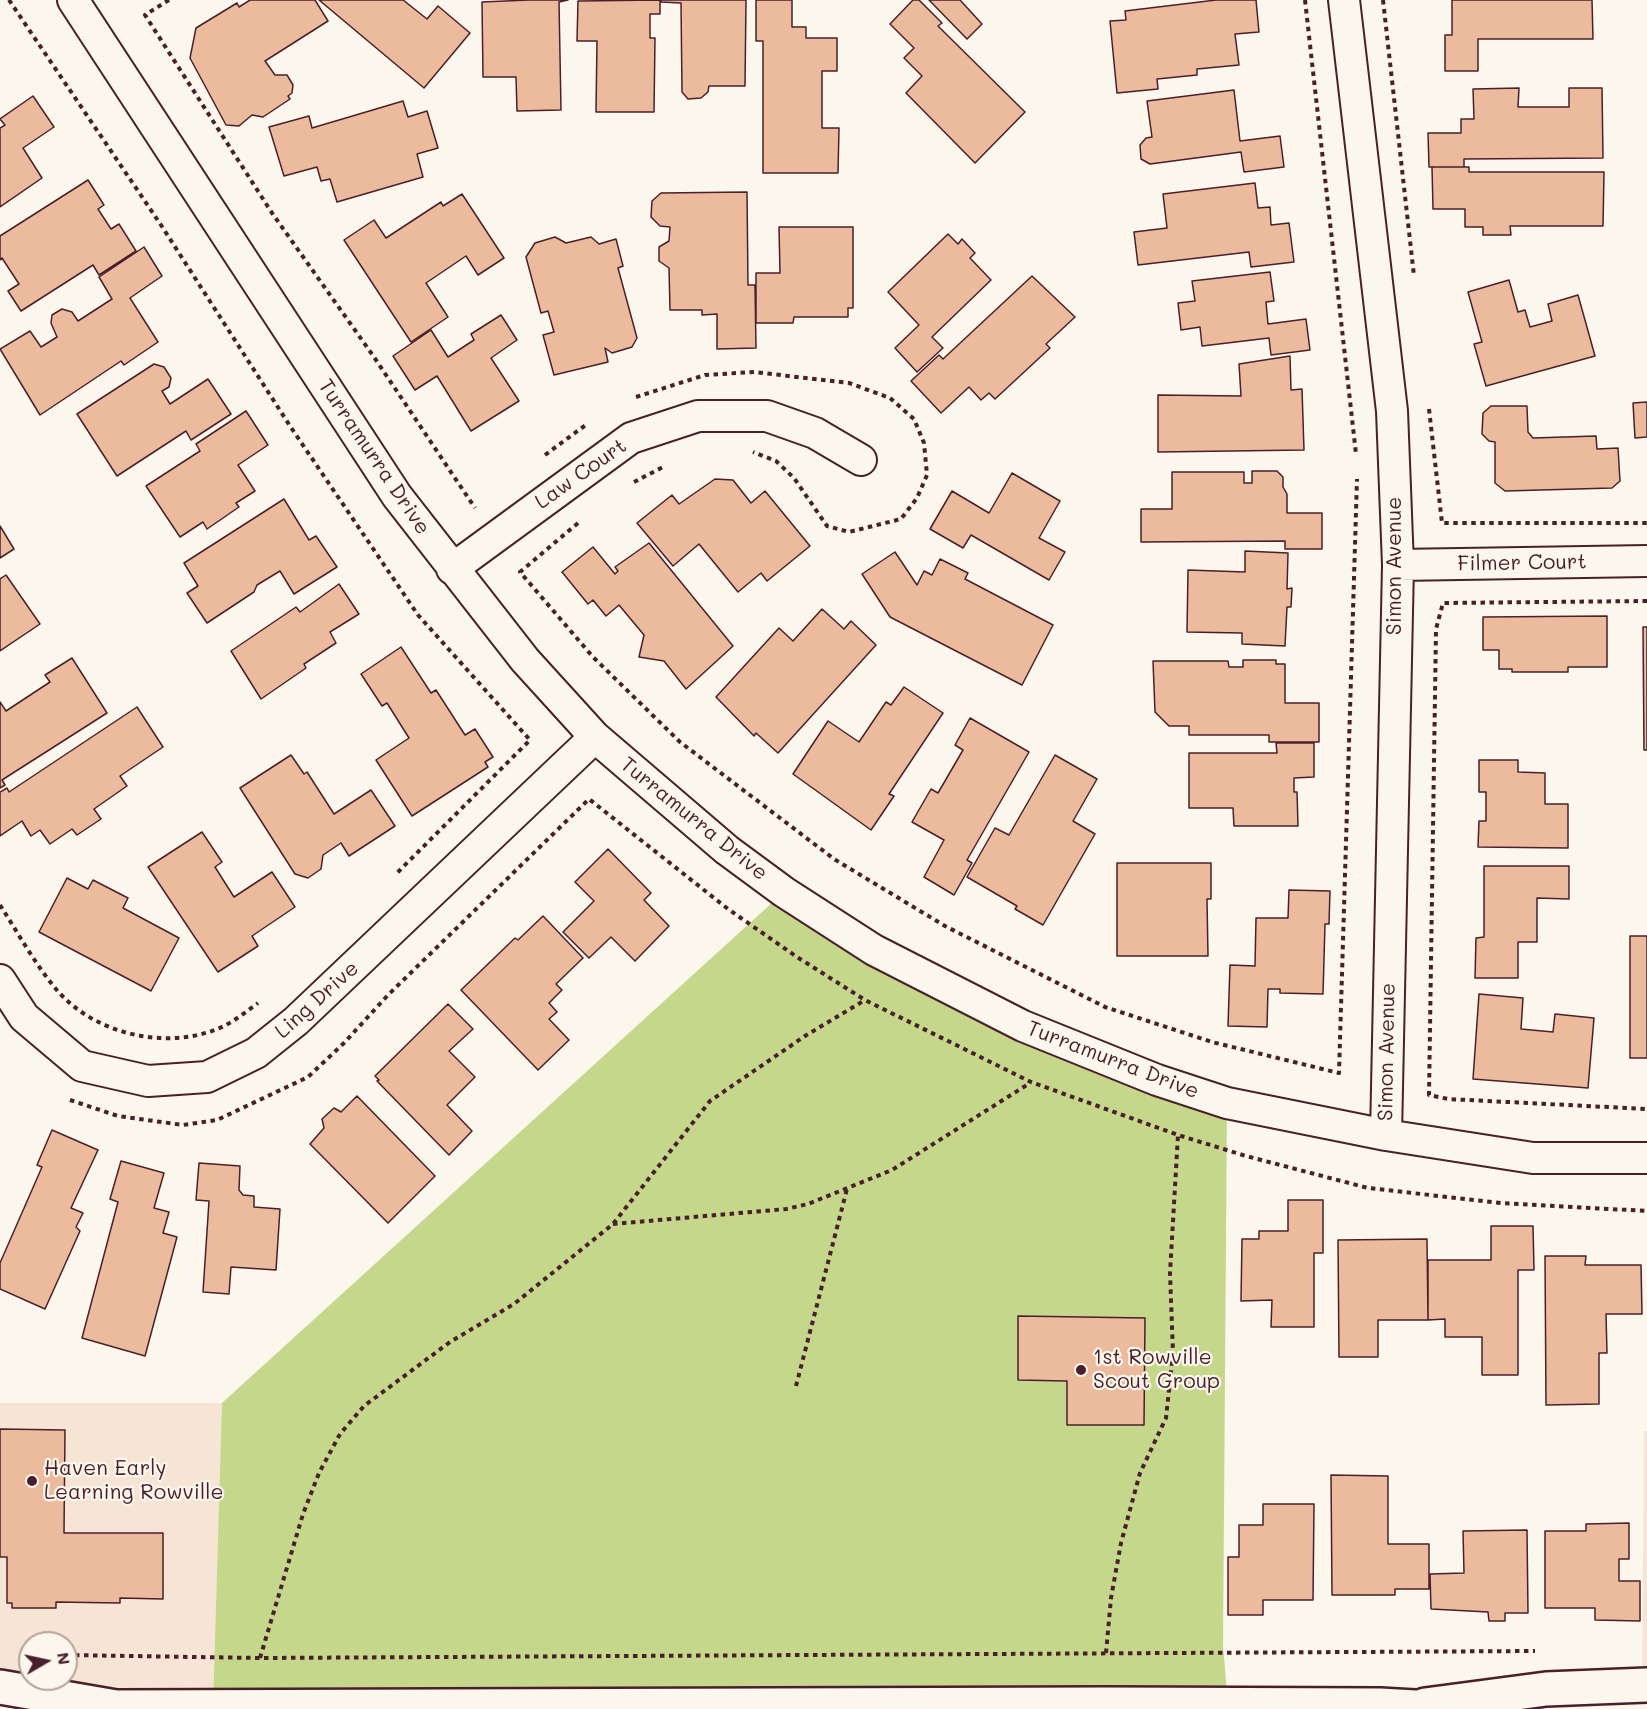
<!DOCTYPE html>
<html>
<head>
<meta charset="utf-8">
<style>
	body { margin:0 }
	#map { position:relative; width:1647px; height:1709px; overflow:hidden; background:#fbf7ec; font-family:Mali,sans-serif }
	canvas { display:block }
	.north { position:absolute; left:18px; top:1631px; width:60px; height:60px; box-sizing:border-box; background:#fbf7ec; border:2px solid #b4a19f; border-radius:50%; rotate:81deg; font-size:16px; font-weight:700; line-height:24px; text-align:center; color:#4a1f2b }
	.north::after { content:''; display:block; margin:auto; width:21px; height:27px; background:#4a1f2b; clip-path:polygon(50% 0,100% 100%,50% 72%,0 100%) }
</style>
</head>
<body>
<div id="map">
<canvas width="1647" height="1709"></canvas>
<div class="north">N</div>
</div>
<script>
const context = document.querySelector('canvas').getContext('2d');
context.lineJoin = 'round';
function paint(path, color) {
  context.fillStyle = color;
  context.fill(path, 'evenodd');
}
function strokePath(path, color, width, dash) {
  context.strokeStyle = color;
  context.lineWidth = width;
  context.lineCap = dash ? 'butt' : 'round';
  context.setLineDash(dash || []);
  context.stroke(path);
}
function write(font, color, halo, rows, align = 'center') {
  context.font = font + ' Mali,sans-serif';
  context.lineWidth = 4.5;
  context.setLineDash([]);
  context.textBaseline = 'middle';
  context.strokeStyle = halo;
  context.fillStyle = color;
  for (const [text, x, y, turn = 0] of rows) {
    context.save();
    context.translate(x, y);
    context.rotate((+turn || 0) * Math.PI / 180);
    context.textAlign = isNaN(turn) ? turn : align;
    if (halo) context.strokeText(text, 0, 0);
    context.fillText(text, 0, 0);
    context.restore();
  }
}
paint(new Path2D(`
	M0,1403H222L213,1705L0,1687ZM30,1643H66V1679H30Z
	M1644,1431H1647V1685H1642Z`), '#f6e5d4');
paint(new Path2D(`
	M784,892L874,950L1227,1103L1223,1646L1228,1704L213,1705L222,1403Z`), '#c4d78b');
const building = new Path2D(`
	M250,0H315L328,21L265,61L275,75H287L293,85L292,93L288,96L290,99L263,117L252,115L239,126L226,125L190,58L196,28L237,3L239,7Z
	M319,0H403L427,19L438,6L470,33L424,88Z
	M529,0H568L559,2L561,110L517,111L516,77H483L482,2Z
	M660,0V14H650V38H655L654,112H596L597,41H577L578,1Z
	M661,0H746L745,86H709L708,92L701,98L688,99L682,92L681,3L661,2Z
	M756,0H792V27H806V38H837V71H822V128H839L838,173H763V41H756Z
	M913,0H919L942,23L938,26L1025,112L975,163L906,93L922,76L904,58L914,48L890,24Z
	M929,0H960L982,24L967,39Z
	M1216,0H1256L1259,32L1235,34L1239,65L1197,69V75L1157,79L1158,89L1117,93L1110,21L1126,20L1125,11Z
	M1452,0H1592L1593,39H1478V71H1445V35H1452Z
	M1519,88L1518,107H1569V88H1602L1603,158L1464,159V167H1429L1428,133H1461V119H1474L1473,89Z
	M1234,90L1240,141L1280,136L1284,167L1244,172L1241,152L1150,164L1141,159L1140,145L1146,138L1152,137L1147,101Z
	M33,96L54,127L23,148L42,178L0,207V128L5,125L0,119Z
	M403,101L408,117L427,111L438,148L417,154L423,177L337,202L330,179L321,181L317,167L284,176L269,127L309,116L312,128Z
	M1432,167H1469V172H1604L1603,226H1510L1511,235H1483V227H1465V209H1433Z
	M88,180L104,205L98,209L111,229L119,224L136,251L99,275L93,265L21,311L8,291L19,284L2,258L0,260V236Z
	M1255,183L1258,208L1270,207L1271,225L1289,223L1294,262L1251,267L1249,252L1138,265L1134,232L1167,228L1163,194Z
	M747,192L748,285H755L756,348L717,349V314L702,315V310H670L669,268L659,261V247L669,241L670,227L660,226L651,217L652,201L661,193Z
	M462,194L504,258L478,275L466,256L426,283L448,317L411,342L344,240L374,220L386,238L441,202L443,206Z
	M779,227H853V308H848V317H794L793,323H756V273H780Z
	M948,234L958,244L962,239L975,253L970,258L991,280L932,337L943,348L917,372L895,348L919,325L888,292Z
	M555,237L566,243L591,237L599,244L616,239L623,266L618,268L637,338L632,347L612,353L605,348L608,362L554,375L543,335L554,332L548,311L541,313L526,257L535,243Z
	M144,247L162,276L130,298L158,342L124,365L121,361L40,415L0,349L30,331L41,347L57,337L51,323L52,315L62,309L72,312L78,321L112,299L99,277Z
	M1270,272L1274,301L1266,302L1268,324L1306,319L1310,350L1271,355L1269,338L1202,346L1200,327L1181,330L1178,303L1195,301L1192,281Z
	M1032,276L1075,317L1046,344L1050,348L995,399L989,393L981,400L969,387L941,413L911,381L939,355L943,359Z
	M1509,280L1518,312L1525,310L1530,327L1552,321L1548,304L1578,295L1595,356L1486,386L1474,344L1482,342L1468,292Z
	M501,315L517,340L491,358L519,401L471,431L437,376L415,390L393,356L431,330L448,357L474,340L471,334Z
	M1290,356L1291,390L1302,389L1304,450L1158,452V395L1241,396L1239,364Z
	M154,364L164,367L171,378L169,387L162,391L170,404L208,379L231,414L191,440L186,431L117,476L77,414Z
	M1647,402V437L1635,438L1633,403Z
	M1491,406H1527L1528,432L1533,438L1596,436L1597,449L1618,448L1620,481L1612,488L1505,491L1495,483V442L1489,441L1482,434L1483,413Z
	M246,411L268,445L238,465L255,491L236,503L239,507L207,529L203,522L180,537L146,486L200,451L196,444Z
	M1252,471H1277L1283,477V487L1287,494V513H1322V549H1285V541L1141,542V509H1172V472H1244V483H1252Z
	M1012,473L1060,501L1039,538L1065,552L1049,580L971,535L963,548L930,529L952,491L989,513Z
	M715,479L733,480L751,503L765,491L810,546L767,581L761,573L738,592L699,544L673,566L637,523L672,495L679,504Z
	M284,499L309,540L316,536L337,567L294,594L280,571L257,585L254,592L207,623L187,593L198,586L184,563Z
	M0,526L14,549L0,558Z
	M649,543L733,646L686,689L664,661L639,657L644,635L619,605L606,616L593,600L588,604L562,572L593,547L615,574L618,571L615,567Z
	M1245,551L1288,553L1287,589L1292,588L1291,607H1287L1285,646L1242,644V633L1187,632L1188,570L1245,572Z
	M895,552L917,585L924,571L932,575L940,559L968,573L965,579L1053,625L1022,685L890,617L862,574Z
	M6,575L40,624L0,651V579Z
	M339,584L359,614L330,632L336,643L304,664L306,668L261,699L231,651L296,607L300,612Z
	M822,609L844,629L851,621L876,645L778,753L756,733L754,736L716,697L779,628L793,641Z
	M1607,616V667H1568V672H1512V669H1499V650H1483V617Z
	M1643,627H1647V750H1644Z
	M401,647L431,693L436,690L465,735L475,729L493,757L485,762L488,767L412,816L376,760L409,738L387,703L382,706L361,674Z
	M72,658L107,713L2,780L5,785L0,788V702L6,711L50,682L45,675Z
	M1243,660H1276V664H1285V703H1319V742H1269V735H1189V726H1169L1155,712L1153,661H1228L1229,667H1243Z
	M904,687L943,713L889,794L894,796L871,830L793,774L828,721L859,742L886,702L891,705Z
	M137,707L163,747L120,776L127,786L94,809L101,819L77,835L72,829L50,844L40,830L31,836L22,821L0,836V792L7,788L9,792Z
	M970,718L1029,752L967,860L972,863L954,895L924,877L944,840L912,822L931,789L938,793L963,750L955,745Z
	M1276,743H1314V777L1294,778V792H1297L1298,826H1234L1233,808H1189V753H1277Z
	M291,755L304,774L307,772L334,814L371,790L395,826L349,856L341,843L323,855L321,869L308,878L295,874L240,788Z
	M1055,755L1097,779L1073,821L1095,834L1043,925L1015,909L1017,906L967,877L995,828L1009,835Z
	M1479,760H1518V772L1545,773V804H1568V848L1478,847L1479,821H1486V792H1479Z
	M202,832L222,862L215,867L234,897L272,872L295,907L252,936L258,946L218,972L148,867Z
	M608,849L651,893L644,900L669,926L635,961L611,937L589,958L563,932L594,901L575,882Z
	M1117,863H1211V899H1207L1208,956H1117Z
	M1484,866H1569V899L1537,898V942H1518V978H1475L1476,938L1484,937Z
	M67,878L88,889L93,880L128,898L123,908L179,938L151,991L39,932Z
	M1289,890L1330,891L1329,924H1325L1323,994L1280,993V989H1268L1267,1027L1228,1026L1230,965L1255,966L1256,918H1288Z
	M543,916L583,958L556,984L562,990L549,1003L557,1012L549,1019L569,1040L538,1070L461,990L515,938L518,940Z
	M1630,936H1647V1058H1630Z
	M1479,994L1523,998L1521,1029L1553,1032L1555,1014L1594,1018L1588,1088L1473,1079Z
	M448,1004L473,1029L449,1051L475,1077L447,1105L472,1131L449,1155L377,1081L379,1080L375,1076Z
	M357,1096L435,1176L388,1223L310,1144L324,1128L322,1119L334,1108L341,1112Z
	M52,1130L98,1150L71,1208L83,1213L76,1227L80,1231L45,1309L0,1289V1263L42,1167L37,1165Z
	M121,1161L164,1173L154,1208L169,1212L163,1233L177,1237L145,1356L82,1338L118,1202L110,1199Z
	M199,1163L240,1166L239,1190L243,1195L254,1196V1207L280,1209L276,1270L231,1267L229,1294L203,1292L209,1201L196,1200Z
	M1288,1200H1323V1253H1314V1327H1271L1272,1300L1241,1301L1242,1239H1259V1231H1288Z
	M1491,1226H1533L1534,1270H1518V1375H1482V1337H1445V1319L1428,1320V1260H1491Z
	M1427,1239L1428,1320H1378V1357H1339L1338,1240Z
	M1545,1256H1586L1585,1265H1641L1642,1314H1606L1607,1353H1599V1404L1546,1405Z
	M1018,1316L1145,1318L1144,1425H1067V1381L1018,1380Z
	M0,1429L65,1430L64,1533H163V1599L120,1598V1603L56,1602V1608H12V1603H7V1557H0Z
	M1331,1475L1388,1476V1544H1429V1589H1395V1595H1332Z
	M1263,1504H1314L1313,1600H1263V1615H1228V1557H1239V1525H1263Z
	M1629,1523V1559H1619V1581H1640V1621L1595,1620V1608H1545V1531H1586V1524Z
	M1527,1530L1528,1613H1505V1621H1489L1488,1612L1431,1609L1430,1574L1464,1573L1463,1531Z`);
paint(building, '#ecbb9d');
strokePath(building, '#4a1f2b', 1.5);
const street = new Path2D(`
	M73,0L397,496L525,660L595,737L727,850L784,892L874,950L1023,1026L1157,1080L1227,1103L1386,1135L1533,1158H1647
	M1344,0L1392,411L1398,565L1386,1135
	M1398,565L1647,561
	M452,569L631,438L698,416H767L815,433L861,460
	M0,980L24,1017L82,1066L148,1081L207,1077L256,1053L296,1021L595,737`);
const secondary = new Path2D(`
	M0,1687L116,1707L1104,1704L1380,1705L1450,1709
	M1425,1705L1546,1689L1647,1685`);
strokePath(street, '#4a1f2b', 34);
strokePath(secondary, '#4a1f2b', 38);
strokePath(new Path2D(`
	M9,0L161,225L290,426L418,615L530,740L397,873
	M169,0L145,15L272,213L374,357L475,508
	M1305,0L1356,454
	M1383,0L1414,276
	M636,397L705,375L754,372L849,383L890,398L914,419L924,443L927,475L917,498L901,519L849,532L827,526L794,478L776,461L753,452
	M1429,409L1442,523H1647
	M545,455L587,424
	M634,482L665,466
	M578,523L520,572L593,657L680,742L834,859L945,926L1105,1007L1212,1042L1339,1073L1357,479
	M1647,601L1443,603L1436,629L1429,1095L1448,1099L1647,1109
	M0,905C18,933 35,964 56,989C94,1035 170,1052 224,1026C236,1020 247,1011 258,1003
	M70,1100L118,1116L183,1125L217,1120L308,1077L344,1043L388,995L589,799L728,909L797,957L865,1000L1031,1082L1178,1135L1246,1156L1368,1188L1501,1203L1647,1211
	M613,1224L786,1209L808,1204L892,1170L1030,1083
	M796,1386L847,1189
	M1106,1653L1111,1598L1121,1543L1140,1473L1166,1418L1173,1353L1170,1273L1178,1135
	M66,1655L260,1658L1535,1651
	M260,1658L303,1514L319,1473L340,1434L364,1406L450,1342L514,1304L613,1224L710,1101L805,1036L865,1000`), '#4a1f2b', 4, [4.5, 4.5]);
strokePath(street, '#fbf7ec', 30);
strokePath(secondary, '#fbf7ec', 33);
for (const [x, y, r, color] of [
	[1081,1370,6,"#4a1f2b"],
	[32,1481,6,"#4a1f2b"]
]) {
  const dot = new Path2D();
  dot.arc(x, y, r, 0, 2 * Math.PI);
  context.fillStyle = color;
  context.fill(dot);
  strokePath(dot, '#fbf7ec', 2);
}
write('21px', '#4a1f2b', '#fbf7ec', [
	["Turramurra Drive",374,457,56],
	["Law Court",581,474,-35],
	["Filmer Court",1522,563,-1],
	["Simon Avenue",1395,566,-90],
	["Turramurra Drive",694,819,39],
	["Ling Drive",317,1000,-42],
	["Simon Avenue",1387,1052,-89],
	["Turramurra Drive",1113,1060,21]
]);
write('21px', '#4a1f2b', '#fbf7ec', [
	["1st Rowville",1093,1358],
	["Scout Group",1093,1382],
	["Haven Early",44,1469],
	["Learning Rowville",44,1493]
], 'left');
</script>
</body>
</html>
